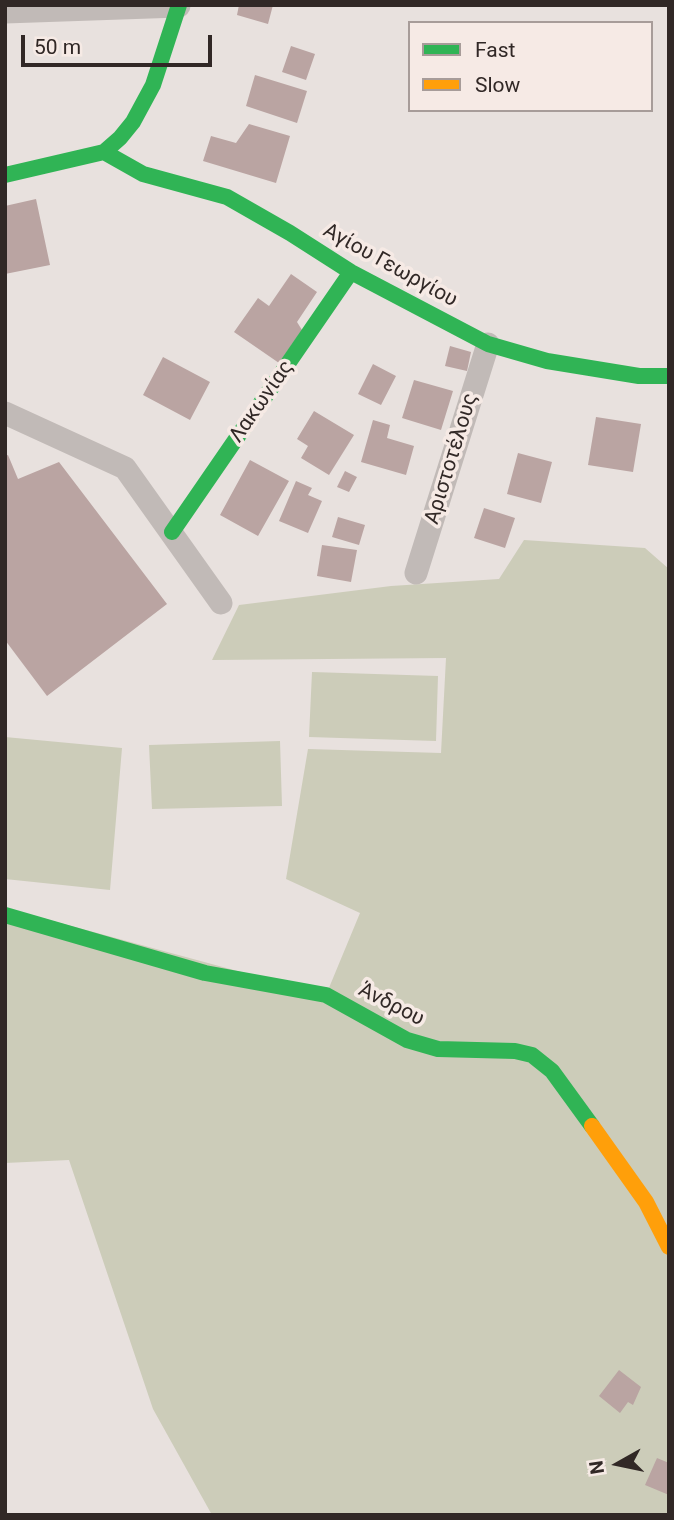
<!DOCTYPE html>
<html>
<head>
<meta charset="utf-8">
<style>
	body { margin:0 }
	#map { position:relative; width:674px; height:1520px; overflow:hidden; background:#e8e1de; font-family:Roboto,sans-serif }
	canvas { display:block }
	.frame { position:absolute; inset:0; border:7px solid #312826; pointer-events:none }
	.legend { position:absolute; left:408px; top:21px; width:245px; height:91px; box-sizing:border-box; background:#f6eae5; border:2px solid #a79c99; margin:0; padding:9px 12px; list-style:none; font-size:21px; color:#312826 }
	.legend li { display:flex; align-items:center; gap:14px; height:35px }
	.legend b { width:35px; border:2px solid #a79c99 }
	.north { position:absolute; left:583px; top:1429px; width:70px; height:70px; -webkit-text-stroke:5px #f6eae5; paint-order:stroke; rotate:261deg; font-size:19px; font-weight:700; line-height:28px; text-align:center; color:#312826 }
	.north::after { content:''; display:block; margin:auto; width:24px; height:32px; background:#312826; clip-path:polygon(50% 0,100% 100%,50% 72%,0 100%) }
	.scale { position:absolute; left:21px; top:35px; width:191px; height:32px; box-sizing:border-box; border:4px solid #312826; border-top:0; padding-left:9px; font-size:21px; line-height:24px; white-space:nowrap; color:#312826; -webkit-text-stroke:5px #f6eae5; paint-order:stroke }
</style>
</head>
<body>
<div id="map">
<canvas width="674" height="1520"></canvas>
<div class="frame"></div>
<ul class="legend">
<li><b style="height:9px;background:#30b455"></b>Fast</li>
<li><b style="height:9px;background:#ff9f0a"></b>Slow</li>
</ul>
<div class="north">N</div>
<div class="scale">50 m</div>
</div>
<script>
const context = document.querySelector('canvas').getContext('2d');
context.lineJoin = 'round';
function paint(path, color) {
  context.fillStyle = color;
  context.fill(path, 'evenodd');
}
function strokePath(path, color, width, dash) {
  context.strokeStyle = color;
  context.lineWidth = width;
  context.lineCap = dash ? 'butt' : 'round';
  context.setLineDash(dash || []);
  context.stroke(path);
}
function write(font, color, halo, rows, align = 'center') {
  context.font = font + ' Roboto,sans-serif';
  context.lineWidth = 7;
  context.setLineDash([]);
  context.textBaseline = 'middle';
  context.strokeStyle = halo;
  context.fillStyle = color;
  for (const [text, x, y, turn = 0] of rows) {
    context.save();
    context.translate(x, y);
    context.rotate((+turn || 0) * Math.PI / 180);
    context.textAlign = isNaN(turn) ? turn : align;
    if (halo) context.strokeText(text, 0, 0);
    context.fillText(text, 0, 0);
    context.restore();
  }
}
paint(new Path2D(`
	M524,540L645,548L669,569V1515H212L153,1409L69,1160L5,1163V908L326,995L360,913L286,879L308,749L441,753L446,658L212,660L239,605L391,586L499,579Z
	M312,672L438,676L436,741L309,737Z
	M5,737L122,748L110,890L5,879Z
	M280,741L282,806L152,809L149,745Z`), '#ccccb9');
paint(new Path2D(`
	M239,5H273L268,24L237,15Z
	M291,46L315,54L306,80L282,72Z
	M255,75L307,91L297,123L246,106Z
	M249,124L290,136L276,183L203,161L211,136L236,143Z
	M36,199L50,265L5,274V206Z
	M291,274L317,292L297,322L302,330L279,363L234,332L258,298L269,306Z
	M450,346L471,352L467,371L445,366Z
	M163,357L210,382L190,420L143,395Z
	M373,364L396,376L381,405L358,394Z
	M414,380L453,391L441,430L402,418Z
	M314,411L354,435L329,475L301,458L308,446L297,439Z
	M596,417L641,424L633,472L588,465Z
	M373,420L390,425L387,438L414,446L406,475L361,462Z
	M518,453L552,462L541,503L507,494Z
	M8,455L18,479L59,462L167,604L47,696L5,640V456Z
	M250,460L289,481L258,536L220,515Z
	M345,471L357,477L349,492L337,487Z
	M296,481L312,488L308,495L322,501L308,533L279,521Z
	M484,508L515,518L505,548L474,538Z
	M338,517L365,525L359,545L332,537Z
	M322,545L357,550L351,582L317,576Z
	M619,1370L641,1387L633,1405L628,1402L620,1413L599,1396Z
	M657,1458L669,1463V1495L645,1485Z`), '#baa4a2');
strokePath(new Path2D(`
	M5,12L179,6
	M5,413L125,468L221,603
	M416,573L488,344`), '#c1bab7', 23);
strokePath(new Path2D(`
	M104,152L143,174L227,197L290,233L351,272L488,344L547,361L639,376H669
	M5,175L104,152L120,138L133,122L153,85L179,5
	M172,532L351,272
	M5,915L205,973L326,995L407,1040L438,1049L515,1051L532,1055L552,1071L592,1126`), '#30b455', 16);
strokePath(new Path2D(`
	M592,1126L646,1202L669,1247`), '#ff9f0a', 16);
write('21px', '#312826', '#f6eae5', [
	["Αγίου Γεωργίου",390,266,29],
	["Λακωνίας",262,402,-55],
	["Αριστοτέλους",452,459,-73],
	["Άνδρου",391,1005,27]
]);
</script>
</body>
</html>
